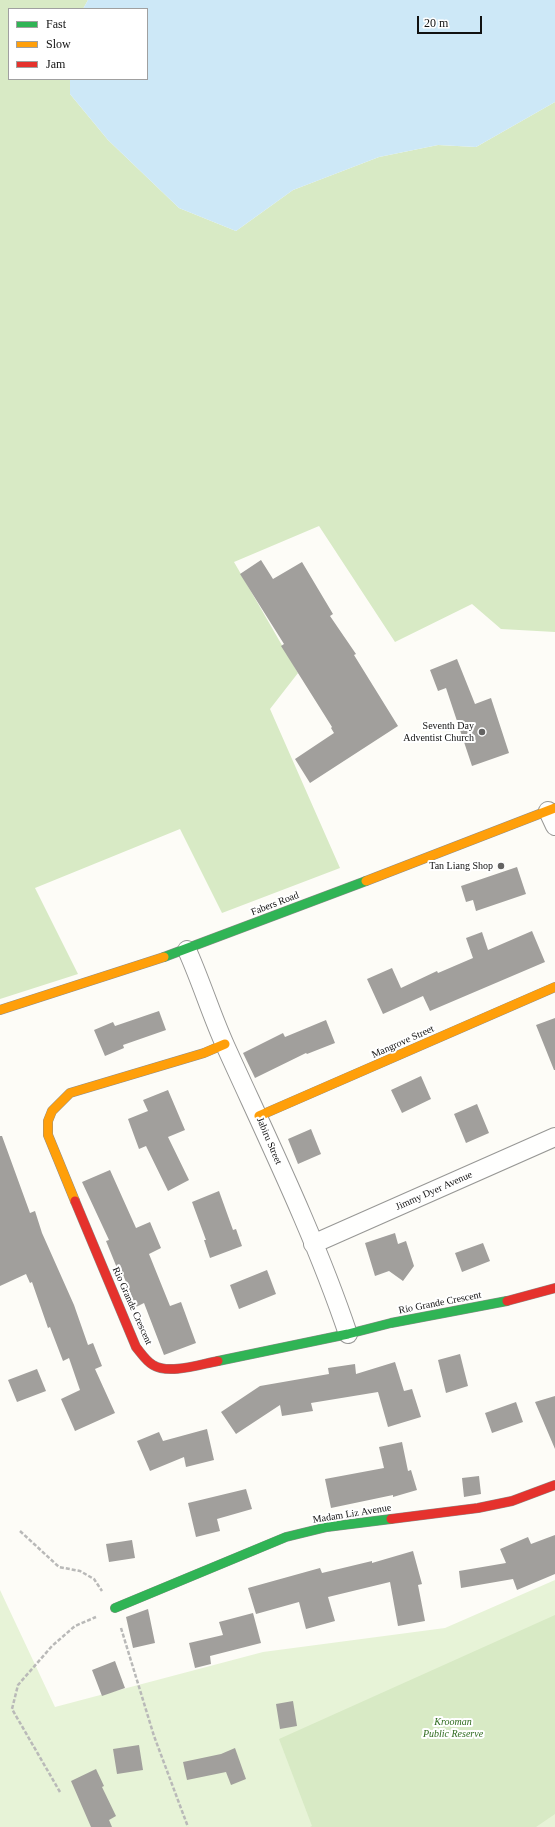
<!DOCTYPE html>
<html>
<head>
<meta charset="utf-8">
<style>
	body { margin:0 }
	#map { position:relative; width:555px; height:1827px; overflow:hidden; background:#fdfcf7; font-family:Georgia,serif }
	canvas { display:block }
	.legend { position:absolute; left:8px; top:8px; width:140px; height:72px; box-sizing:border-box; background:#fff; border:1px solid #a0a0a0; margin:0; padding:5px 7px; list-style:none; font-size:12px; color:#111 }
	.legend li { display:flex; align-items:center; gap:8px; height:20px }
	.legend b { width:20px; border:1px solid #a0a0a0 }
	.scale { position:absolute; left:417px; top:16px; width:65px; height:18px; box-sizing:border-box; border:2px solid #111; border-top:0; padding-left:5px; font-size:12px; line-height:14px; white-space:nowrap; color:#111; -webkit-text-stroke:3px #fff; paint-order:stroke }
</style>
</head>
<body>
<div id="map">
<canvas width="555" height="1827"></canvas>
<ul class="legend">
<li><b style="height:5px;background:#30b455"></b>Fast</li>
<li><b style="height:5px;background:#ff9f0a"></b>Slow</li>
<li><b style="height:5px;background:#e5322d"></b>Jam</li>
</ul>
<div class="scale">20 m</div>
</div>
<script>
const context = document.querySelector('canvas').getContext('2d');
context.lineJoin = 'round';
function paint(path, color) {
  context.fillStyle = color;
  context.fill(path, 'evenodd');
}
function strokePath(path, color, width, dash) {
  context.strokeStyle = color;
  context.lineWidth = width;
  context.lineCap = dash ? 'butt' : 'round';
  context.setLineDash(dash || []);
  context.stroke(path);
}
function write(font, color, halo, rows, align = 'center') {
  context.font = font + ' Georgia,serif';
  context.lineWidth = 4;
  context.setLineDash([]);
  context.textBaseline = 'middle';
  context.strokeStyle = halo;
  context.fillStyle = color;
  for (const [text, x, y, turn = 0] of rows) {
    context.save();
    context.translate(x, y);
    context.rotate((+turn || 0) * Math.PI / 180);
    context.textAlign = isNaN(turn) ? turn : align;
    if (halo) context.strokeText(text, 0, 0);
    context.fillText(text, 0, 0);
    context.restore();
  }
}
paint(new Path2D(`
	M555,1580V1827H0V1590L55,1707L263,1652L445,1628Z`), '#e7f3d7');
paint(new Path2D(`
	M0,0H88L83,9H9V79H70V94L108,140L179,208L236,231L293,190L379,157L438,145L476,147L555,102V632L501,629L472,604L395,642L319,526L234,562L298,673L270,709L340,868L222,913L180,829L35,888L78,974L0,999Z
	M555,1615V1814L536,1827H310L312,1826L279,1739Z`), '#d8eac5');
paint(new Path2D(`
	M88,0H555V102L476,147L438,145L379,157L293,190L236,231L179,208L108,140L70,94V79H147V9H83Z`), '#cde8f7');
paint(new Path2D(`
	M261,560L273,579L302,562L333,614L330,616L356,654L354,655L398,726L310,783L295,759L334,733L331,728L332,727L281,646L284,644L240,574Z
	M457,659L475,704L491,698L509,753L472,766L446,688L438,691L430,670Z
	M517,867L526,894L476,911L473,900L466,902L461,886Z
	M532,931L545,962L430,1011L423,996L383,1014L367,979L392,968L401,988L437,971L438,973L473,958L466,938L482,932L488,950Z
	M159,1011L166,1030L123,1045L124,1048L105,1056L94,1030L113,1022L115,1026Z
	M555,1018V1070H554L536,1025Z
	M326,1020L335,1043L307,1054L306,1053L255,1078L243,1053L283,1033L285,1037Z
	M421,1076L431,1099L402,1113L391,1090Z
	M168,1090L185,1130L168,1137L189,1180L168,1191L146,1146L139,1149L128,1119L148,1111L143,1100Z
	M477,1104L489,1133L466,1143L454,1114Z
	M311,1129L321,1154L298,1164L288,1139Z
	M0,1136H2L30,1213L35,1211L42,1233L74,1305L88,1345L93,1343L102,1366L95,1369L115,1413L75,1431L61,1399L80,1390L69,1358L63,1361L50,1327L48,1328L32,1282L30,1283L26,1274L0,1286Z
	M110,1170L136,1228L150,1222L161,1248L149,1254L170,1306L181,1302L196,1343L164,1355L144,1303L136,1307L120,1267L117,1268L106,1241L109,1240L82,1182Z
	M219,1191L233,1230L236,1229L242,1246L210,1258L204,1240H206L192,1202Z
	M395,1233L398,1244L406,1241L414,1266L403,1281L389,1271L375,1276L365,1243Z
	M483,1243L490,1261L462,1272L455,1253Z
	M267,1270L276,1294L239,1309L230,1285Z
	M460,1354L468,1386L446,1393L438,1360Z
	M395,1362L404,1391L412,1389L421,1417L388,1427L378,1392L311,1403L313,1411L282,1416L280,1405L236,1434L221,1412L260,1386L329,1374L328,1368L355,1364L356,1374Z
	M37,1369L46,1391L17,1402L8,1380Z
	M555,1396V1449L535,1402Z
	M516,1402L523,1422L492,1433L485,1413Z
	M207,1429L214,1460L186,1467L184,1457L150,1471L137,1441L159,1432L163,1441Z
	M402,1442L408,1471L411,1470L417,1490L393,1497V1495L331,1508L325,1479L384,1468L379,1447Z
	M479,1476L481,1494L464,1497L462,1478Z
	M246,1489L252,1509L217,1519L220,1531L196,1537L188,1503Z
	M555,1535V1574L517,1590L513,1579L461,1588L459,1571L506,1563L500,1549L528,1537L531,1544Z
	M132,1540L135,1558L109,1562L106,1544Z
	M413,1551L422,1584L418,1585L425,1621L398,1626L390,1582L328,1597L335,1621L306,1629L299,1602L256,1614L248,1588L320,1568L322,1573L372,1561V1563Z
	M148,1609L155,1643L133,1648L126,1617Z
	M253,1613L261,1643L210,1656L211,1664L195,1668L189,1643L223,1635L219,1622Z
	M115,1661L125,1688L102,1696L92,1670Z
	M293,1701L297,1726L280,1729L276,1704Z
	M139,1745L143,1770L117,1774L113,1749Z
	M235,1748L246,1779L231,1785L226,1772L187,1780L183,1762L221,1754Z
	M96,1769L104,1786L102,1787L116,1816L109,1820L112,1827H91L71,1781Z`), '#a19f9c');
const street = new Path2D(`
	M548,811L555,826
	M187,950C201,981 211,1014 225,1045C268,1140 315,1236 348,1334
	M313,1244L555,1137`);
const fast = new Path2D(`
	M164,957L366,881
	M218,1361L348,1334L391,1323L507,1301
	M115,1608L286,1537L327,1527L391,1519`);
const slow = new Path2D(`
	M366,881L555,808
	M0,1010L164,957
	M259,1116L555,987
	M75,1201L48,1135V1121L52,1111L70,1093L204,1053L225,1044`);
const jam = new Path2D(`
	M75,1201L136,1347C141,1353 146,1361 153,1365C169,1375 201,1364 218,1361
	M507,1301L555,1288
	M391,1519L478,1508L512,1501L555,1485`);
strokePath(street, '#979795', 20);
strokePath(fast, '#8e8d8b', 10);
strokePath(slow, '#8e8d8b', 10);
strokePath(jam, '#8e8d8b', 10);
strokePath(new Path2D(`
	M20,1531L59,1567L80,1571L94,1579L102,1591
	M121,1628L154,1736L188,1827
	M60,1792L12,1709L18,1685L52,1646L75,1626L96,1617`), '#b9b9b8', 2.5, [4, 2]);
strokePath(street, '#fffffe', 18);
strokePath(fast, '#30b455', 9);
strokePath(slow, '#ff9f0a', 9);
strokePath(jam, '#e5322d', 9);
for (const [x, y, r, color] of [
	[482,732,4,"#646362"],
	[501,866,4,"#646362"]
]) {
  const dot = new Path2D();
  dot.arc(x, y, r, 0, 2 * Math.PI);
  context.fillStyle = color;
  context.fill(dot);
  strokePath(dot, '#fff', 1.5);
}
write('10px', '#111', '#fff', [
	["Seventh Day",474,726],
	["Adventist Church",474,738],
	["Tan Liang Shop",493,866]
], 'right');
write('10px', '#111', '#fff', [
	["Fabers Road",275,904,-21],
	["Mangrove Street",403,1042,-24],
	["Jabiru Street",269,1141,67],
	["Jimmy Dyer Avenue",434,1191,-24],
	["Rio Grande Crescent",440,1303,-11],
	["Rio Grande Crescent",132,1306,66],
	["Madam Liz Avenue",352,1514,-9]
]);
write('italic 10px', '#2f6b1f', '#fff', [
	["Krooman",453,1722],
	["Public Reserve",453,1734]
]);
</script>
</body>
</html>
